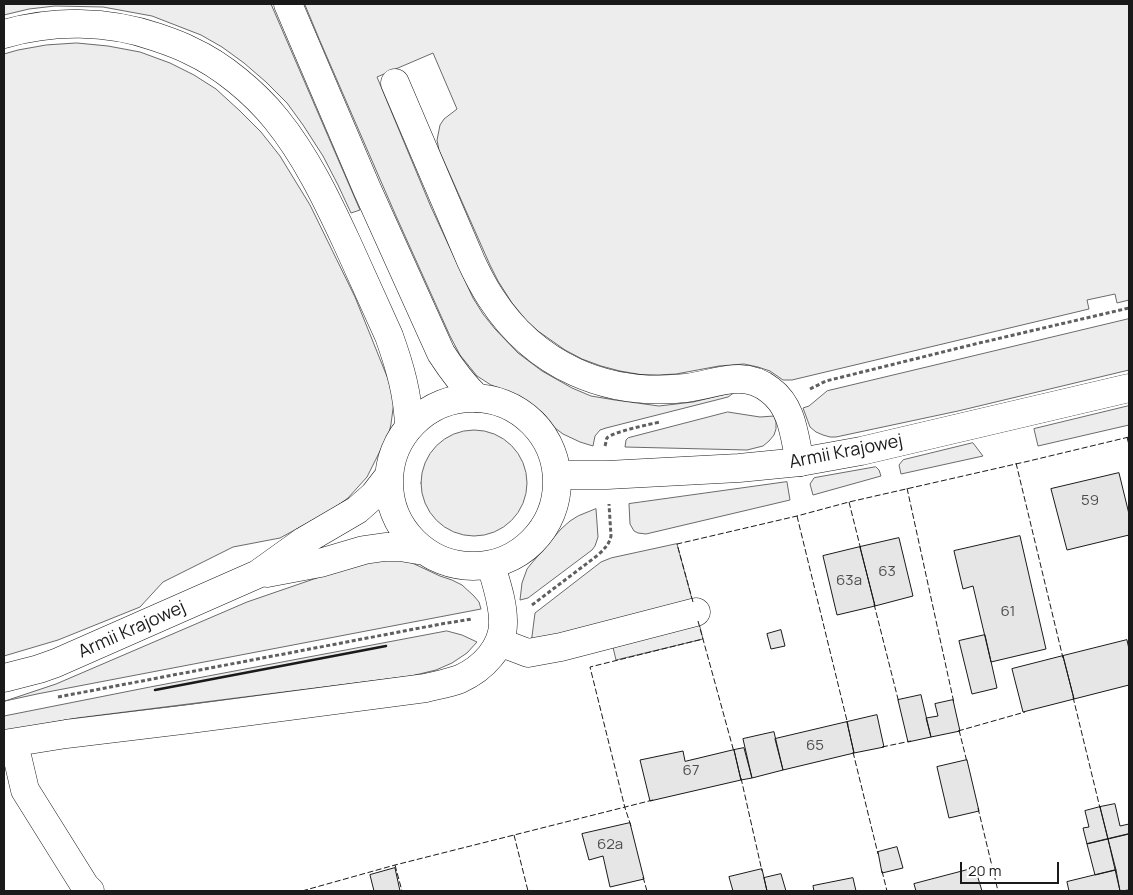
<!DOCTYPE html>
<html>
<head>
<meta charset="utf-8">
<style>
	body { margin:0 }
	#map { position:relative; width:1133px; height:895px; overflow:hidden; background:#fff; font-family:Manrope,sans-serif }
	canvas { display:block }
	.frame { position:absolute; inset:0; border:5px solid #1a1a1a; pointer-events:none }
	.scale { position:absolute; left:960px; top:862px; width:99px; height:22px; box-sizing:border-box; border:2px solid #1a1a1a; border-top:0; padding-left:6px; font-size:15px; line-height:18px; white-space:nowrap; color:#1a1a1a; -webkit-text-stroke:4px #fff; paint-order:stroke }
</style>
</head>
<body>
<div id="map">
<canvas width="1133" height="895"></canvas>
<div class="frame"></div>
<div class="scale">20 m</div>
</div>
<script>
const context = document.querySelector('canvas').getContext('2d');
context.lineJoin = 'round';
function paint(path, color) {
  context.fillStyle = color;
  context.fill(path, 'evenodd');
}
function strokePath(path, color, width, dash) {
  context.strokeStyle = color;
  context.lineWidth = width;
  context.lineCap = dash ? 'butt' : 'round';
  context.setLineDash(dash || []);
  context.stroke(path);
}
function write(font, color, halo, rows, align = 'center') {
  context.font = font + ' Manrope,sans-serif';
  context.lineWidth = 4;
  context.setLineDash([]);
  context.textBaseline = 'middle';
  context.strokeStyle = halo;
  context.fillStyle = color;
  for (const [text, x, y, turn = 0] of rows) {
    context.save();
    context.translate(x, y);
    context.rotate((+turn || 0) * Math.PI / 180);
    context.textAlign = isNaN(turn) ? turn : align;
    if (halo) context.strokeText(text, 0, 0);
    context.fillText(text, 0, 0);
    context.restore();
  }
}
const built = new Path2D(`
	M4,4H271L360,210L351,213L338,185L323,156L303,125L287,103L266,82L244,63L222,47L201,35L152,16L103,7L55,6L29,9L4,15Z
	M305,4H1129V300L1117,303L1115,294L1087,300L1089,309L792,380H783L770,371L758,367L744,364L719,366L676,374L658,375H643L620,371L601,366L582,359L565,350L538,331L526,320L512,303L498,281L490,265L439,150L437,140L440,125L444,119L457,109L433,53L377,77L431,207L473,298L483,314L495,329L518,353L542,371L572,388L591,396L615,400L659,406L693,402L735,392L728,397L606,428L600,430L595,436L593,446L580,442L563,434L555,428L544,414L528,402L512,393L491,385L477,376L460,355L450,336L396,216L320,41Z
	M77,43L108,46L140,52L170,63L194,75L216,89L240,111L261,132L280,156L310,205L355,297L388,379L392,394L394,401L391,424L389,433L367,477L348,498L337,506L324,514L280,538L233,547L163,582L140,607L58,640L4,656V54L18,50L46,45Z
	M1129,319V370L958,411L836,437H830L823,435L816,432L810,427L803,408L809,406L827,391Z
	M1129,406V425L1038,446L1034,429Z
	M728,412L760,417L774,416L776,422V429L774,435L769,441L763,446L747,450L625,447L626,440L628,438Z
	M421 483a53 53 0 1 1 106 0a53 53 0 1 1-106 0Z
	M973,443L983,456L901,474L899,465L903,460Z
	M876,467L879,470L881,476L813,495L810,484L814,478Z
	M787,482L790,500L646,534L638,533L634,531L630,524L629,504Z
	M596,509L598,537L595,546L592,550L528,598L520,600L522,583L527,569L531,564L561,529L570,521L578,516Z
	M677,544L693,603L531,644L535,613L601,562L611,558Z
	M385,558L410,562L440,576L452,580L462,585L474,596L479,602L481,609L37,694L5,701L56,684L247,602L340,570Z
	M698,619L703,639L616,660L612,643Z
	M447,631L462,635L477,642L467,653L452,663L436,670L411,676L77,718L4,731V716L150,687Z`);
paint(built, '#ededed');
strokePath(built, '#6a6a6a', 1);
const building = new Path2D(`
	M1119,473L1129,514V535L1067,550L1051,489Z
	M1020,536L1046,649L991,662L973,586L963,589L954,551Z
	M899,538L913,596L875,606L860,547Z
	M860,547L875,606L837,615L823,556Z
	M781,630L785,646L771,649L767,634Z
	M985,635L997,688L972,694L959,641Z
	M1127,640L1129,649V685L1074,699L1063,656Z
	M1063,656L1074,699L1023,712L1012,669Z
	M921,695L931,737L908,742L898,700Z
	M953,700L960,731L931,737L926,718L938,716L935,704Z
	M877,715L884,747L854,753L847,722Z
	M847,722L854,753L783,770L775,739Z
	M774,732L783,770L752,778L743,739Z
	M744,748L752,778L741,780L734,750Z
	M734,750L741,780L650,801L640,760L683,751L685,761Z
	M967,760L979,811L949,818L937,767Z
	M1115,804L1120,826L1129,824V834L1108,839L1100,807Z
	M1100,807L1108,839L1087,844L1083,828L1089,827L1085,811Z
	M630,823L644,879L610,887L603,856L589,860L582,834Z
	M1129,834V890L1120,891L1108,839Z
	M1108,839L1116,870L1095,875L1087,844Z
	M897,847L903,868L882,873L878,852Z
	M395,868L400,891H374L370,875Z
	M975,868L982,891H916L914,884Z
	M762,869L767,891H733L729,877Z
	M1116,870L1120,891H1069L1067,882Z
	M781,874L786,891H767L764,878Z
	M853,878L856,891H814L813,886Z`);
paint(building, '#e6e6e6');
strokePath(building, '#1a1a1a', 1);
const minor = new Path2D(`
	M395,83L471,261C477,274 483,286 491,298C535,366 606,397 686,388C716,384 743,369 770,390C793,407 794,436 800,462
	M499,642L528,653L561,647L696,612
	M14,743L25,790L85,886L90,891
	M4,744L66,734L190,719L426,688C438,685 449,683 460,679C482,669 504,648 503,621C503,602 496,583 491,565`);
const major = new Path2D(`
	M389 482a84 84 0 1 1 168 0a84 84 0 1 1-168 0Z
	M557,475H607L739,468L800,462L861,451L1129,388
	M267,573L320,563L364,550L385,547H400L424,551
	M4,678L39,669L56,663L258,574L304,541L357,510L374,495L388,477`);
const highway = new Path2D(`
	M288,4L367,189L441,353C452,370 462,384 477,398
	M4,34C53,20 107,20 156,37C168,41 180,45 191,51C222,65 255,93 276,119C306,156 327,200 347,243C361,274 375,305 389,336C400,367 408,394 409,427`);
strokePath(minor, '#1a1a1a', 29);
strokePath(major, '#1a1a1a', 29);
strokePath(highway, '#1a1a1a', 29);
strokePath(new Path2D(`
	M810,389L826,381L975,344L1129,308
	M605,446C606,443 606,440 607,438C612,432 651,424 660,422
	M532,605L598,555C604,549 609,545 611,536L609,504
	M58,697L441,624L472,619`), '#5f5f5f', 3, [4, 2.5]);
strokePath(minor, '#fff', 28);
strokePath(major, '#fff', 28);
strokePath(highway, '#fff', 28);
strokePath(new Path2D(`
	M1127,437L1129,445
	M1016,463L1063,658
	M907,488L954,703
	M849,502L861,550
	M797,516L848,725
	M693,602L677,544L797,516L849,502L1029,461L1129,437
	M874,604L899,703
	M698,621L734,752
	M1073,697L1100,808
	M959,730L967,762
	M958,731L1025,712
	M882,747L911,741
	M853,752L878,854
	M741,778L762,871
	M978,808L998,891
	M631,826L625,808L590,667L703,639
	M514,835L528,891
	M395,865L402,891
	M882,871L887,891
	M643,877L647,891
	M302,891L395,865L653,800`), '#1a1a1a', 1, [6, 2.5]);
strokePath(new Path2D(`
	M155,690L386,646`), '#1a1a1a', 2.5);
write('15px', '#4d4d4d', null, [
	["59",1090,501],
	["63",887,572],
	["63a",849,581],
	["61",1008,612],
	["65",815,746],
	["67",691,771],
	["62a",610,845]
]);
write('18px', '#1a1a1a', '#fff', [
	["Armii Krajowej",846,452,-11],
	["Armii Krajowej",132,630,-24]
]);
</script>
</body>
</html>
